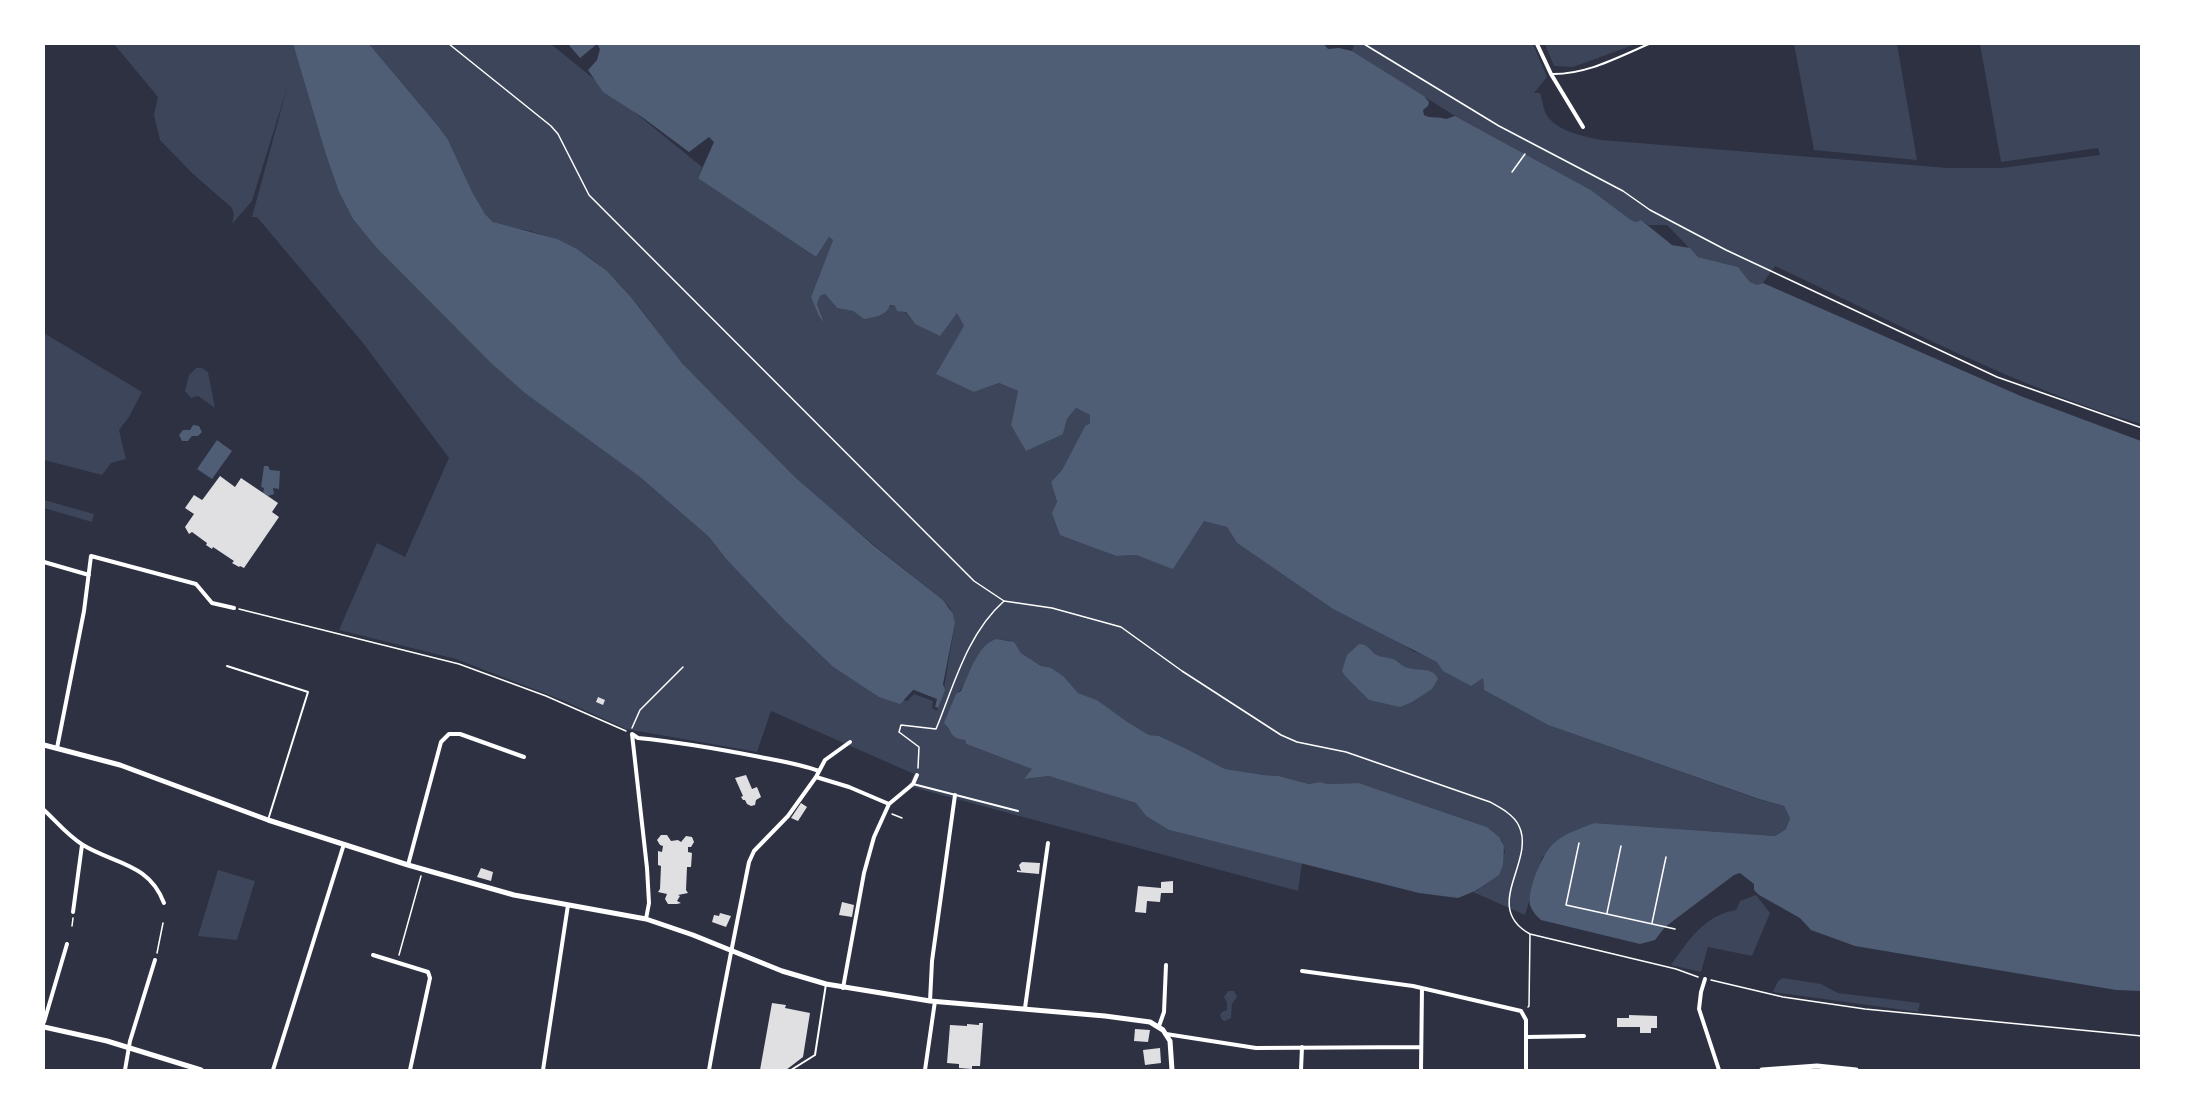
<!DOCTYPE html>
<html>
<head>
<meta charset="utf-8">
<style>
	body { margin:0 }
	#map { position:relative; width:2185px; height:1114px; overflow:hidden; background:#2d3142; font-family:Montserrat,sans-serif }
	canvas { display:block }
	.frame { position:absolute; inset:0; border:45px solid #fff; pointer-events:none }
</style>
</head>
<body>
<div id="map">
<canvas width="2185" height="1114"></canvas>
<div class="frame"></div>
</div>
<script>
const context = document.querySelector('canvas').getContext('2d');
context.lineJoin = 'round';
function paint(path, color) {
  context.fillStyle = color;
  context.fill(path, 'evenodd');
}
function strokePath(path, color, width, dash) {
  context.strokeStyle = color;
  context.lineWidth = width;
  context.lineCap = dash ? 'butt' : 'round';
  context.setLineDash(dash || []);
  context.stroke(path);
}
paint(new Path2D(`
	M114,44H293L326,155L339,192L353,219L374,245L609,453L640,477L709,537L727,560L784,620L832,666L913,690L937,699L944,688L955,623L950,608L943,600C893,560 843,521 796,478C761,445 727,410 693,375C662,342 640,301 606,271C583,250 559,239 530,231C519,228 500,228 491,220C471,203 455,151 438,126L369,44H551L702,167L698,177L816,257L829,237L833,240L811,297L824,320L817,304L820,296L825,294L837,308L853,311L864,319C890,305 894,297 915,324L957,312L964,326L974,392L999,383L1018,391L1011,425L1063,434L1067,419L1076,408L1090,415V423L1085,426L1062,470L1051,482L1057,502L1089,545L1115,556L1135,555L1149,559L1204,520L1227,527L1237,543L1333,609L1391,637L1413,651L1483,678L1484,690L1548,725L1758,799L1784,806L1790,818L1786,829L1775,836L1594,823L1542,857L1525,915L1473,892L1478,890L1505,852L1502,841L1487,827L1359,783L1328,784L1320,782L1309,784L1279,776L1264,775L1225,769L1187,749L1159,736L1149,735L1129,723L1097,700L1078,693L1055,671L1041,666L1021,653L1011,641L998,639L958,693L945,724C951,733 954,738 965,740L966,744L1033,769L1025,779L1049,776L1068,781L1136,803L1146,816L1169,830L1302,863L1298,891L908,786L914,774L771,711L757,752L626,729L562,700L456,659L339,630L377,543L405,557L449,458L363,343L257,217H252L287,88L252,201L232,224L234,215L232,208L192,173L160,140L154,115L158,97Z
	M1354,44H1533L1547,77L1534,93H1540C1542,99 1543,106 1545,112C1554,131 1583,136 1601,140L1948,168H2001L2100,155L2098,148L2001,162L1980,44H2141V424C2017,388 1892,321 1775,266L1763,283L1757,286L1750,282L1738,267L1698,257L1667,225H1648L1641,220L1636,222L1631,220L1591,190L1455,116L1352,51Z
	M1545,44H1636L1573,67L1554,66Z
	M1794,44H1897L1917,160L1814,150Z
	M44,333L142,392L129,417L119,430L126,459L111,463L102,475L44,460Z
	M196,368H202L208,372L215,408L198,396L191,398L185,391L189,375Z
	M44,500L94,514L92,522L44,508Z
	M218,870L255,881L237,940L198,936Z
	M1756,895L1770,913L1752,956L1708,947L1701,972L1671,965C1688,941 1704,915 1736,910L1740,901Z
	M1783,978L1821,984L1838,993L1920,1003L1918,1012L1773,992L1778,981Z
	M1228,991H1234L1237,997L1232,1004L1231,1018L1225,1021L1222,1020L1220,1015L1222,1012L1227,1010V1003L1224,997Z`), '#3c4559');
paint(new Path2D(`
	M293,44H369L438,126L448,140L472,192L485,214L493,222L557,239L577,249L607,271L631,297L682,363L716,398L796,478L873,545L943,600L953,614L955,623L943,684L945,690L938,708L935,707L936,699L914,690L900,704L879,697L832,666L784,620L727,560L709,537L640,477L525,393L491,363L374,245L353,219L339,192L326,155Z
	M568,44H1324L1328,49L1339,48L1352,51L1424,96L1429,102L1428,106L1423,110L1424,115C1431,119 1439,116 1446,119L1455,116L1591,190L1631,220L1636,222L1641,220L1672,245L1690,248L1698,257L1738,267L1750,282L1757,285L1763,283L2023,397L2141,441V991L2116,990L1855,946L1811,930L1800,918L1759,895L1754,890V884L1740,873L1734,875L1665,927L1655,940L1640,944L1541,920C1536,916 1532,911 1530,905C1527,891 1542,854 1553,844C1564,833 1580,829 1594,823L1775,836L1786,829L1790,818L1784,806L1759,799L1548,725L1484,690L1483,678L1471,686L1443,671L1437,662L1333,609L1237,543L1227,527L1204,521L1173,569L1136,555L1116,556L1060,535L1052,513L1057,502L1051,482L1062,470L1085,426L1090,423V415L1076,408L1067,419L1063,434L1026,451L1011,425L1018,391L999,383L974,392L936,374L964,326L957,313L940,336L915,324L906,312L897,311L895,306L890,305C886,316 875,317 864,319L853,311L837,308L825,294L820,296L817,304L824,322L819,316L811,297L833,240L829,237L816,257L698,178L714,142L709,137L689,152L642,117L603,92L588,70L597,60L600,49L597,44L580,58Z
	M193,425L199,426L202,432L198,436H192L188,441H182L179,435L183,430H190Z
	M217,440L232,451L212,479L197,469Z
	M264,466H268L270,470L280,471L279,489L273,488L274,494L268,496L263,493L264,488L261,487Z
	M997,639L1014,642L1021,653L1041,666L1051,668L1063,676L1078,693L1097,700L1129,723L1149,735L1159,736L1187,749L1225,769L1264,775L1279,776L1309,784L1320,782L1328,784L1359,783L1487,827L1499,837L1504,846L1503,865L1499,875L1475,891L1458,898L1419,893L1169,830L1146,816L1136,803L1049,776L1024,779L1032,769L966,744L965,740C949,738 953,732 944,723L956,694L961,691C969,675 978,643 997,639Z
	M1359,644C1367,644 1369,649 1375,654C1381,658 1387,657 1393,659C1397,661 1401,665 1405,667C1417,672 1433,666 1438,679L1432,689L1412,702L1400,707L1369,700L1345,676L1342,671L1347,655Z`), '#4f5d75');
paint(new Path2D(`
	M913,690L937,699L935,707L938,708L937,711L932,708L933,701L914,694L907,701L904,700Z`), '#2d3142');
paint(new Path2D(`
	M220,476L235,487L241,478L278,503L272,512L279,517L244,568L240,566L239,567L232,563L234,561L213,547L212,549L206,545L207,543L192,532L189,534L185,527L194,514L185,508L194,495L202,500L203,499Z
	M598,697L605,700L603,705L596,702Z
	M746,775L752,789L757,787L761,797L756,800L755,805L751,806L747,804L745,800H743L741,797L743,796L735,778Z
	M801,803L807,807L798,821L791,818Z
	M661,835H667L671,841L678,840L681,842L686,836L692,837L694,842L691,847H688V852L692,853L691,867H687L686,890L688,893L678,895L680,896L677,901L681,903L677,904H668L665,899L667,894L658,892L660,889L661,866L658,865V851L662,852L663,846L660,845L657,840Z
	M1022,862L1040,863L1039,874L1017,872V870L1021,871L1019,865Z
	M481,868L493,872L491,881L477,877Z
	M1173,881V893H1161L1160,902L1147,901L1146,913L1135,912L1138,886L1161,888V882Z
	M842,902L854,905L852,917L839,915Z
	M720,913L731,916L726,927L712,922L714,915L719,916Z
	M772,1003L786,1005L785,1008L810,1013L803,1057L786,1070H760Z
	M1629,1015L1657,1016V1028H1651V1033H1640V1027H1617V1018H1629Z
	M979,1023H983L980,1066H972V1069L959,1068V1064L947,1063L950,1025L967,1026V1024L979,1025Z
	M1135,1029L1150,1030L1148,1042L1134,1041Z
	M1160,1048L1161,1063L1145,1065L1143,1050Z`), '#e0e0e3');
strokePath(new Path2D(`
	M449,44L551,126L558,134L589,195L974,581L1004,601L1052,608L1121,627L1182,671L1281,735L1297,742L1346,752L1490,802C1501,808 1514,815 1519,826C1536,861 1481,907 1530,934L1676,969L1698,977
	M1364,44L1499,126L1623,191L1650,210L1726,250L1997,377L2142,428
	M1512,172L1525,154
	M239,609L459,664L546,696L626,731
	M632,728L640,710L683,667
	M918,768L919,747L899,732L901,725L936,729C954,685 967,634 1004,601
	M892,814L902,818
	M1579,843L1566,905L1675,929
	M1607,913L1621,846
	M1652,923L1666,857
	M72,926L73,918
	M157,953L163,923
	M399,955L421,876
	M1711,980L1783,997L1865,1009L2142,1036
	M1528,1007L1529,1006L1530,935`), '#fff', 1.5);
strokePath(new Path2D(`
	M1551,74C1586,75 1618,57 1649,44
	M227,666L308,692L268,820
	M913,784L1018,811
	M791,1070L815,1055L826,984`), '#fff', 2);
strokePath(new Path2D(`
	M1537,44L1551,74L1583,127
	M44,562L89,575
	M57,748L84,611L91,556L196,584L212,603L234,608
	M816,777L849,787L889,804
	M44,810C56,821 68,836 83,845C114,864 149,863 164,903
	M408,865L441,742L449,734H460L524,757
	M73,912L82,845
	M646,919L649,903L647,868L632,734L638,738C679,742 719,749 760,757C780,761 800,764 819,771
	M373,955L428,972L430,978L410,1070
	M1302,971L1413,986L1521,1011L1526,1020V1070
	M1705,979L1701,992L1699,1009L1719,1070
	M843,988L864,873L874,837L889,804L913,784L917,775
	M930,1001L932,961L955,795
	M1025,1008L1048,843
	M44,1022L67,944
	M1159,1026L1164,1012L1166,965
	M1166,1034L1256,1048L1421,1047
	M1527,1037L1584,1036
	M125,1070L130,1041L155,960
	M273,1070L344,844
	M543,1070L568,905
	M709,1070C721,1001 735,932 749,862L754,851L788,816L816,777L825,760L850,742
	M925,1070L935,1001
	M1301,1070L1302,1047
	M1421,1070L1422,988`), '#fff', 4);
strokePath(new Path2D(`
	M44,745L120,765L268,820L408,865L514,895L646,919L693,935L782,971L826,984L930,1001L1105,1016L1150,1022L1163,1030L1170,1041L1172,1070
	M44,1027L107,1041L201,1070
	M1762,1070L1817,1066L1856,1070`), '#fff', 5);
</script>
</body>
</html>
